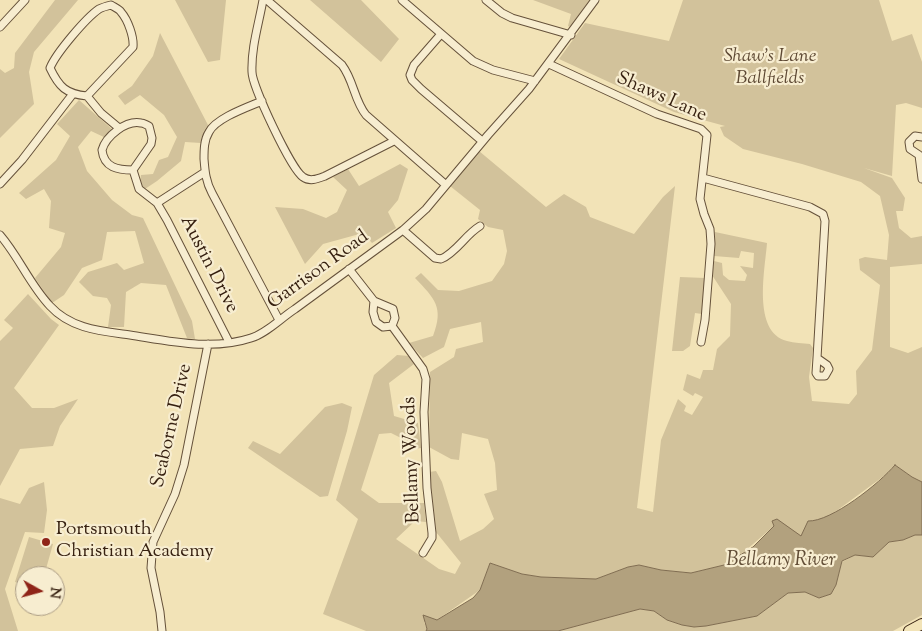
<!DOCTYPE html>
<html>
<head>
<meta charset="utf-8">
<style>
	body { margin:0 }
	#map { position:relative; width:922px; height:631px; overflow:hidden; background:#f2e3b7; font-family:"Sorts Mill Goudy",serif }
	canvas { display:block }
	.north { position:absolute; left:15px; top:566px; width:50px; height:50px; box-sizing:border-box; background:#f7edd0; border:1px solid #aa9b83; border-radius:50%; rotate:97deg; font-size:14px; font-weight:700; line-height:20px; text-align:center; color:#362010 }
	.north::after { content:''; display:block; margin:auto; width:18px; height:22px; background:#8f2418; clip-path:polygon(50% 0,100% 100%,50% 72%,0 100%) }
</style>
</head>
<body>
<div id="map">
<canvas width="922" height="631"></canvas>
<div class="north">N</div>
</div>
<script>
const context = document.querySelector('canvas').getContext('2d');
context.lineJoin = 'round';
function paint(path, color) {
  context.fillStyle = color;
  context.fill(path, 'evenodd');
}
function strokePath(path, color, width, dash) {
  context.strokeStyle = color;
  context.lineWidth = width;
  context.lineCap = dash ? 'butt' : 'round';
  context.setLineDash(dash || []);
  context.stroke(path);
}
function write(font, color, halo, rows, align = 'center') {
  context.font = font + ' "Sorts Mill Goudy",serif';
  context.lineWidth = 4.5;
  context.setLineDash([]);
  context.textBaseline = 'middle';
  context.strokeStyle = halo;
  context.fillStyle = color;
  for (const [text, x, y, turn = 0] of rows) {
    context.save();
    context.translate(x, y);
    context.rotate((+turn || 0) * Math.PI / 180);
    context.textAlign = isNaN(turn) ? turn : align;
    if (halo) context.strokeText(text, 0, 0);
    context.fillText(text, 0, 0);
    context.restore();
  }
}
paint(new Path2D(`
	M55,0H78L34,52L29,72L34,104L0,138V69L5,73L14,68L15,53Z
	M175,0H226L220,60L208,62Z
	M310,0H361L399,39L381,62Z
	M533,0H591L572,28L568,26L571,14Z
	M683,0H879L892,41L912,34L922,62V108L906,103L896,105L892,176L864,168L892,178L905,198L903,211H896L899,228L911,238L922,236V264L890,267V347L908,353L922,347V482L912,477L895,465L888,473L801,537L774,526L745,551L724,565L691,573L661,570L639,565L628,567L596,579L541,577L522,574L490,563L480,590L437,620L430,618L424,622L427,629L426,631H366L323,614L358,519L336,500L374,375L397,355L409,356L414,364L389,383L394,416L418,423L421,448L407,450V441L391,433L379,434L361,490L379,503H424L426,522L415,521L396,539L439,569L455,574L461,563L436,532L429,472L436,471L442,482L460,541L483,529L494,519L484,494L497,490L495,463L488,439L462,433L459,460L451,459L429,447L430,372L454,357L456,349L483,342L481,322L450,329L444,347L423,358L409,343L433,336C444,307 435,299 415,278L421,273L438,290L459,291L492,281L504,264L507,251L503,230L488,227L478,219L480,210L450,186L479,151L546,207L564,194L586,207L590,217L634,234L663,197L675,186L637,508L653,512L661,440L678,399L686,406L684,411L692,415L703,397L695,393L693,396L683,390L687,374L700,379L703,370H713L717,349L730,336L731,304L712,275L714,261L722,263L723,275L729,280L745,281L747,275L740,266L753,268L754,253L741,251L739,258L714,256L715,232L767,243C765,270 752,332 787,341C794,343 803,343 810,344L813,348L809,377L812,401L849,404L857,394L856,371L872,350L880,285L860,270L859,259L865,257L887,260L889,235L880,196L861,182L802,164L743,149L724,136L720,127L725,126L674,112L559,59L585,23L669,41Z
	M160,33L208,125L204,131L201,143L185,142L181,161L157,181L145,189L140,183L141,175L153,174L159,160L168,157L177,137L164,115L140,95L125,105L118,96L132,86L153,56Z
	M79,100L113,130L106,138L91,131L78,147L87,171L112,200L132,215L143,218L192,321L195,339L187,338L166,285L141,283L126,292L124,327H108L111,305L107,298L93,296L79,282L88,272L117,263L124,270L144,263L135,231L107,232L102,260L82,268L64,295L52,303L35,278L61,247L65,233L49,228L51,201L44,189L26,199L19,193L56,160L70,136L57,124Z
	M400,164L408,169L398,200L388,212L396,228L372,243L363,233L323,244L305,264L275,207L303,209L326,218L337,212L347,190L333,177L348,169L359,186Z
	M680,277L705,278L702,314L695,313L690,346L683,351H672Z
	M28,294L51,319L59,325L14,388L32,408H54L78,399L60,426L53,446L20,449L0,486V341L13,328L4,320Z
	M342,403L352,407L347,431L328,496L320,497L248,448L253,441L280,454L325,407Z
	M44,482L47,510L44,533L25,532L5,589L18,631H0V498L20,504L29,488Z
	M915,535H922V615L893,631H558L640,609L654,611L667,620L682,625L694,627L706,626L757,616L788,593L805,592L819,598L831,594L836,585L842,562L855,555L873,557L889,542L903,540Z
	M29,537L53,544L44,576H25V585L15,582Z`), '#d2c29b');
const water = new Path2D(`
	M895,465L912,477L922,482V535H915L903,540L889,542L873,557L855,555L842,561L836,585L831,594L819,598L805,592L788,593L757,616L706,626L694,627L682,625L667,620L654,611L640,609L558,631H426L427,629L423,615L437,620L473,598L480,590L490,563L522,574L541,577L596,579L628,567L639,565L661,570L691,573L724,565L753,547L774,526L772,521L777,519L801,536L808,521C831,522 880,483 895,465Z`);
paint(water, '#b2a17e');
strokePath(water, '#806d52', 1);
const minor = new Path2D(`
	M263,0C259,23 251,48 252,72C252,86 291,169 303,177C310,182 317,179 325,176L394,141
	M267,0L342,65C354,81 354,100 366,115L446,185
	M402,0L473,61L493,70L535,81
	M486,0L502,13L512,18L571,35
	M111,5C114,7 119,9 121,12C128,20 134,37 133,47L87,96C66,94 59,87 50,68C56,53 86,18 99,9C103,7 107,6 111,5Z
	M0,27L25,0
	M441,34L414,65L410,75L412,80L421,89L482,141
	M549,64L657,114L701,129L707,135L700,199L704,214L710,229L711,244L705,320L701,342
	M87,96L101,113L119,128
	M262,101C248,107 216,118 209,132C204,140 204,150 204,159C205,172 206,182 212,193L279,320
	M919,155L910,149L909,142L915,136L922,137
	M919,155L922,179
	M133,170C118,170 104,168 102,150C106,136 126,120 141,123C144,123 146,125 149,126L152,138L151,144L133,170L139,189L157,203L167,220L229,342
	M703,178L810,207L823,214L825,221L817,358L827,365L829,369L825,376H818L816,373L817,358
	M0,184L22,160L72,95
	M157,203L205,172
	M403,230L435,258L441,259C457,252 465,235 480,226
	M0,235C19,257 30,285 50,306C71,329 101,331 130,335C169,341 212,351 251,338C267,333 281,318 295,309C331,283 367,256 403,230L426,209L488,135L529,89L595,0
	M349,269L374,301L393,309L395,318L392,326
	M374,301L373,312L376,322L383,327L392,326
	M392,326L423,369L426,379L424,412L427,488L432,533V538L423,553
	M162,631L160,612L151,568L153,542L175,494L184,465L208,344`);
const highway = new Path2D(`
	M909,631L922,624`);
strokePath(minor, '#65513a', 9);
strokePath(highway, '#362010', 12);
strokePath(minor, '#f7edd0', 7);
strokePath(highway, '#f2e3b7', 10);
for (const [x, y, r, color] of [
	[46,542,5,"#8f2418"]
]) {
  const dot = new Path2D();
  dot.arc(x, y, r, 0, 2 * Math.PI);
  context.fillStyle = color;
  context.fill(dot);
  strokePath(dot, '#f7edd0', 2);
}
write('italic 19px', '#5d4833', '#f7edd0', [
	["Shaw’s Lane",770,58],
	["Ballfields",770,80]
]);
write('19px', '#362010', '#f7edd0', [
	["Shaws Lane",661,98,24],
	["Austin Drive",208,265,63],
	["Garrison Road",319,271,-36],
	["Seaborne Drive",173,426,-77],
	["Bellamy Woods",413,460,-92]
]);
write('19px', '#362010', '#f7edd0', [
	["Portsmouth",56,531],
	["Christian Academy",56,553]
], 'left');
write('italic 20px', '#614d36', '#f7edd0', [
	["Bellamy River",781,562]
]);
</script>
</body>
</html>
